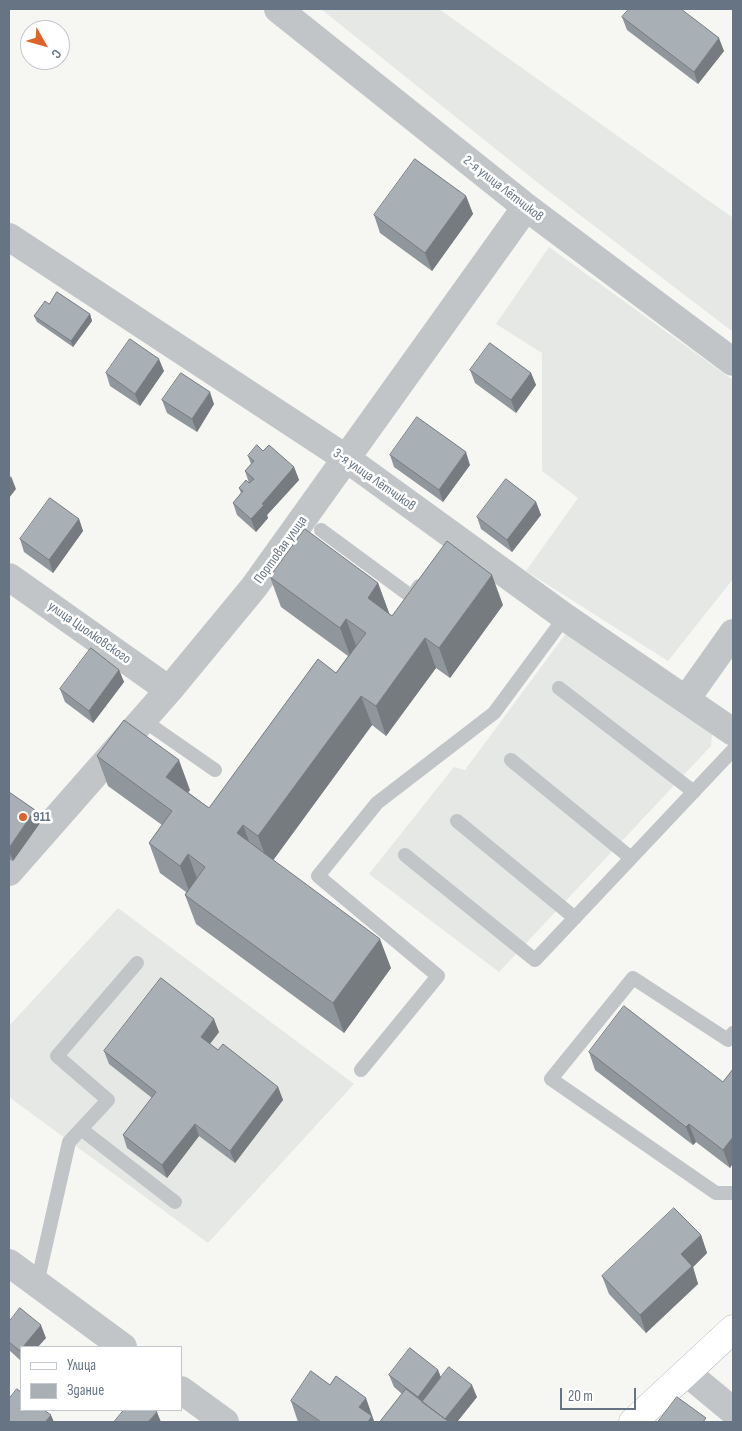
<!DOCTYPE html>
<html>
<head>
<meta charset="utf-8">
<style>
	body { margin:0 }
	#map { position:relative; width:742px; height:1431px; overflow:hidden; background:#f6f6f3; font-family:"Sofia Sans Condensed",sans-serif }
	canvas { display:block }
	.frame { position:absolute; inset:0; border:10px solid #667483; pointer-events:none }
	.legend { position:absolute; left:20px; top:1346px; width:162px; height:65px; box-sizing:border-box; background:#fff; border:1px solid #c2c7cd; margin:0; padding:6px 9px; list-style:none; font-size:15px; color:#667483 }
	.legend li { display:flex; align-items:center; gap:10px; height:25px }
	.legend b { width:25px; border:1px solid #c2c7cd }
	.north { position:absolute; left:20px; top:20px; width:50px; height:50px; box-sizing:border-box; background:#fff; border:1px solid #c2c7cd; border-radius:50%; rotate:128deg; font-size:14px; font-weight:700; line-height:20px; text-align:center; color:#667483 }
	.north::after { content:''; display:block; margin:auto; width:18px; height:22px; background:#de622b; clip-path:polygon(50% 0,100% 100%,50% 72%,0 100%) }
	.scale { position:absolute; left:560px; top:1388px; width:76px; height:22px; box-sizing:border-box; border:2px solid #667483; border-top:0; padding-left:6px; font-size:15px; line-height:18px; white-space:nowrap; color:#667483; -webkit-text-stroke:4px #fff; paint-order:stroke }
</style>
</head>
<body>
<div id="map">
<canvas width="742" height="1431"></canvas>
<div class="frame"></div>
<ul class="legend">
<li><b style="height:6px;background:#fff"></b>Улица</li>
<li><b style="height:14px;background:#a8b0b5"></b>Здание</li>
</ul>
<div class="north">С</div>
<div class="scale">20 m</div>
</div>
<script>
const context = document.querySelector('canvas').getContext('2d');
context.lineJoin = 'round';
function paint(path, color) {
  context.fillStyle = color;
  context.fill(path, 'evenodd');
}
function strokePath(path, color, width, dash) {
  context.strokeStyle = color;
  context.lineWidth = width;
  context.lineCap = dash ? 'butt' : 'round';
  context.setLineDash(dash || []);
  context.stroke(path);
}
function write(font, color, halo, rows, align = 'center') {
  context.font = font + ' "Sofia Sans Condensed",sans-serif';
  context.lineWidth = 5;
  context.setLineDash([]);
  context.textBaseline = 'middle';
  context.strokeStyle = halo;
  context.fillStyle = color;
  for (const [text, x, y, turn = 0] of rows) {
    context.save();
    context.translate(x, y);
    context.rotate((+turn || 0) * Math.PI / 180);
    context.textAlign = isNaN(turn) ? turn : align;
    if (halo) context.strokeText(text, 0, 0);
    context.fillText(text, 0, 0);
    context.restore();
  }
}
paint(new Path2D(`
	M321,9H439L733,218V332L542,186Z
	M549,247L733,380V579L668,661L526,571L578,498L542,471V353L496,324Z
	M567,632L712,734L711,746L499,972L369,874L454,767L465,770Z
	M118,908L354,1084L208,1243L9,1097V1026Z`), '#e6e8e6');
const secondary = new Path2D(`
	M633,1422L733,1329`);
strokePath(secondary, '#b4b8bd', 29);
strokePath(new Path2D(`
	M321,530L412,597L419,586
	M559,688L694,792
	M143,720L215,770
	M511,760L631,858
	M457,821L575,918
	M405,855L535,960L733,750
	M733,1033L728,1040L633,978L551,1079L716,1193H733
	M361,1070L438,976L318,876L377,803L494,713L565,617
	M81,1129L175,1202
	M37,1284L69,1142L108,1100L57,1056L137,963`), '#c1c5c8', 14);
strokePath(new Path2D(`
	M278,9L526,207L733,362
	M9,237L347,459L565,617L733,732
	M9,577L169,690
	M687,698L733,633
	M9,872L169,690L254,587L526,207
	M686,1372L733,1411`), '#c1c5c8', 28);
strokePath(new Path2D(`
	M9,1263L123,1347
	M181,1390L225,1422`), '#c1c5c8', 28);
strokePath(secondary, '#fff', 28);
paint(new Path2D(`
	M622,17L724,51L698,84L627,30Z
	M466,196L473,214L432,271L380,233L374,215Z
	M49,304L90,314L92,321L73,347L37,322L34,316Z
	M470,370L531,373L536,385L516,413L475,383Z
	M164,371L140,406L110,386L106,373Z
	M162,400L214,404L197,432L167,413Z
	M263,451L294,467L299,480L267,515L268,518L256,532L237,515L233,503L241,493L239,488L249,483L245,471L251,464L248,456Z
	M390,455L470,465L443,502L394,467Z
	M536,502L541,515L512,552L481,529L477,517Z
	M79,519L83,531L53,573L24,552L20,539Z
	M270,577L378,583L389,613L392,616L503,605L450,678L436,668L386,736L372,725L273,860L391,968L344,1033L196,924L185,895L186,892L160,873L149,843L162,825L108,786L97,756L190,790L188,792L209,808L336,673L348,656L281,607Z
	M119,670L124,682L93,723L65,702L60,689Z
	M9,792L35,810L40,823L13,861L9,859Z
	M219,1032L210,1044L218,1050L278,1087L283,1100L235,1163L199,1136L167,1178L127,1148L123,1135L152,1098L109,1064L104,1051Z
	M589,1052L723,1082L733,1069V1163L730,1168L696,1142L693,1145L595,1070Z
	M701,1235L707,1253L693,1267L698,1284L646,1333L609,1294L602,1276Z
	M9,1322L46,1338L21,1347V1361L9,1350Z
	M438,1370L441,1378L477,1397L457,1422H380L402,1394L394,1387L389,1375Z
	M291,1401L374,1421V1422H298Z`), '#90979c');
paint(new Path2D(`
	M719,38L724,51L698,84L694,72Z
	M466,196L473,214L432,271L425,253Z
	M90,314L92,321L73,347L71,341Z
	M159,359L164,371L140,406L135,394Z
	M531,373L536,385L516,413L511,400Z
	M210,392L214,404L197,432L192,419Z
	M466,452L470,465L443,502L439,490Z
	M294,467L299,480L267,515L268,518L256,532L251,519L262,504Z
	M11,476L16,489L9,498V480Z
	M536,502L541,515L512,552L507,540Z
	M79,519L83,531L53,573L49,560Z
	M492,575L503,605L450,678L439,648Z
	M378,583L389,613L379,628L368,598Z
	M346,619L357,648L351,658L340,628Z
	M425,638L436,668L386,736L376,706Z
	M119,670L124,682L93,723L89,711Z
	M361,696L372,725L269,866L258,836Z
	M179,760L190,790L177,806L166,777Z
	M35,810L40,823L13,861L9,851V848Z
	M243,825L254,855L237,833Z
	M188,854L199,884L191,896L180,866Z
	M380,939L391,968L344,1033L333,1003Z
	M214,1019L219,1032L205,1050L201,1037Z
	M278,1087L283,1100L235,1163L230,1151Z
	M195,1124L199,1136L167,1178L162,1165Z
	M689,1124L696,1142L693,1145L686,1127Z
	M733,1137V1163L730,1168L723,1150Z
	M701,1235L707,1253L693,1267L698,1284L646,1333L640,1315L681,1254Z
	M41,1325L46,1338L38,1347H23Z
	M438,1370L443,1383L422,1408L418,1397Z
	M472,1385L477,1397L457,1422H443Z
	M366,1398L374,1421V1422H365L359,1407Z
	M157,1412L161,1422H148Z
	M51,1415L54,1422H45Z`), '#767b7f');
const building = new Path2D(`
	M629,9H681L719,38L694,72L622,17Z
	M415,159L466,196L425,253L374,215Z
	M57,292L90,314L71,341L34,316L45,301L49,304Z
	M130,339L159,359L135,394L106,373Z
	M490,343L531,373L511,400L470,370Z
	M181,373L210,392L192,419L162,400Z
	M417,417L466,452L439,490L390,455Z
	M257,445L263,451L269,445L294,467L262,504L264,505L251,519L233,503L243,491L239,488L246,480L249,483L254,479L245,471L254,461L248,456Z
	M506,479L536,502L507,540L477,517Z
	M50,498L79,519L49,560L20,539Z
	M305,529L378,583L368,598L392,616L447,541L492,575L439,648L425,638L376,706L361,696L258,836L243,825L237,833L380,939L333,1003L185,895L205,867L188,854L180,866L149,843L172,811L97,756L124,720L179,760L166,777L209,808L318,659L336,673L366,633L346,619L340,628L270,577Z
	M91,648L119,670L89,711L60,689Z
	M9,792L35,810L9,848Z
	M161,978L214,1019L201,1037L218,1050L223,1044L278,1087L230,1151L195,1124L162,1165L123,1135L156,1092L104,1051Z
	M624,1006L723,1082L733,1069V1137L723,1150L689,1124L686,1127L589,1052Z
	M674,1208L701,1235L681,1254L692,1266L640,1315L602,1276Z
	M20,1308L41,1325L23,1347H21V1349L20,1351L9,1342V1322Z
	M410,1348L438,1370L418,1397L389,1375Z
	M449,1367L472,1385L445,1419L422,1402Z
	M311,1371L330,1385L336,1376L366,1398L359,1407L372,1416L368,1422H321L291,1401Z
	M17,1389L21,1392V1410H44L51,1415L45,1422H9V1399Z
	M406,1389L449,1422H380Z
	M677,1397L706,1418L703,1422H658Z
	M124,1410H154L157,1412L148,1422H117L115,1421Z`);
paint(building, '#a8b0b5');
strokePath(building, '#767b7f', 1);
for (const [x, y, r, color] of [
	[23,817,5,"#de622b"]
]) {
  const dot = new Path2D();
  dot.arc(x, y, r, 0, 2 * Math.PI);
  context.fillStyle = color;
  context.fill(dot);
  strokePath(dot, '#fff', 2);
}
write('14px', '#667483', '#fff', [
	["2-я улица Лётчиков",503,189,38],
	["3-я улица Лётчиков",374,480,35],
	["Портовая улица",281,550,-54],
	["улица Циолковского",89,633,35]
]);
write('bold 14px', '#667483', '#fff', [
	["911",33,817]
], 'left');
</script>
</body>
</html>
